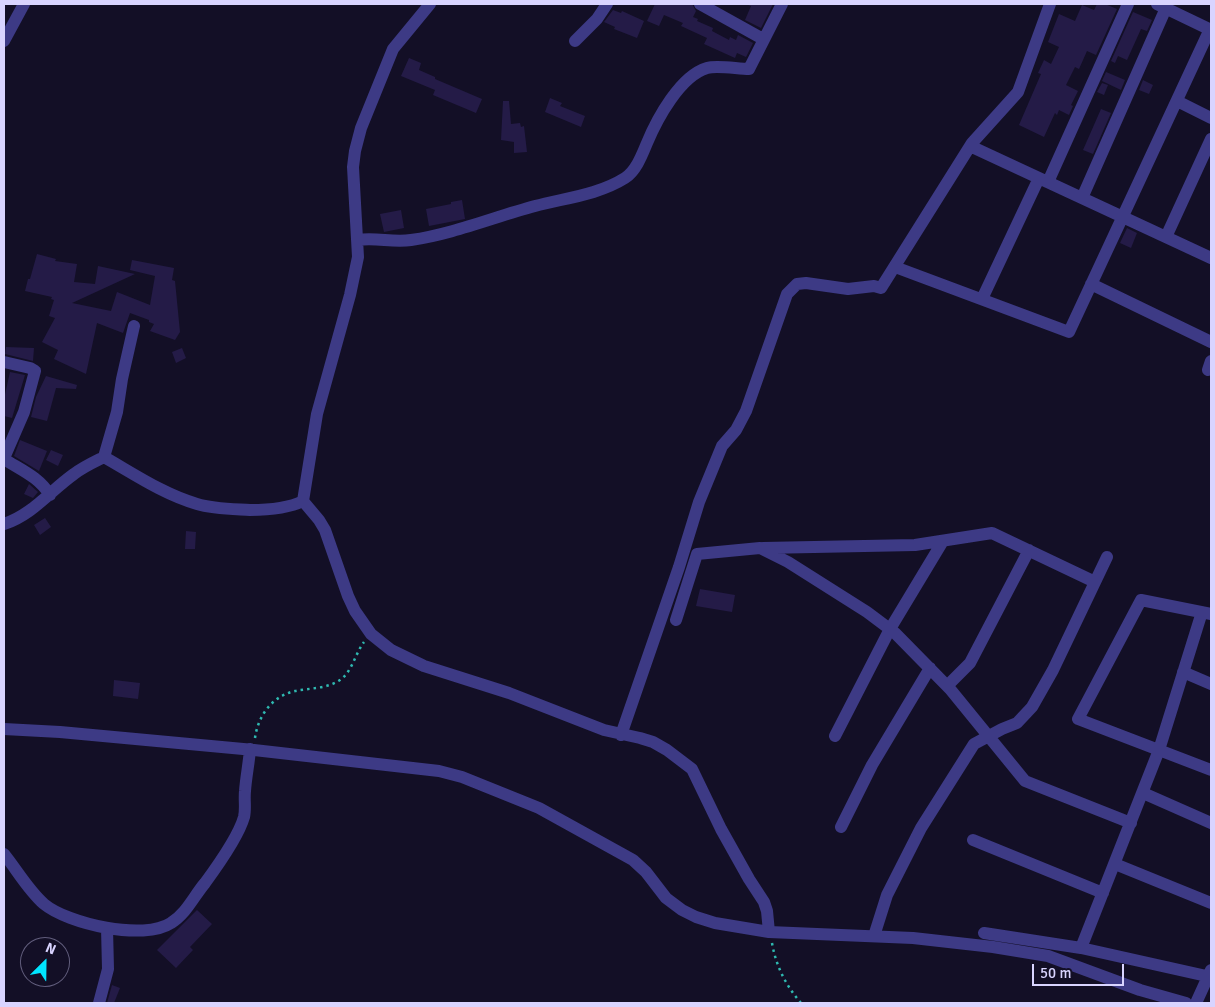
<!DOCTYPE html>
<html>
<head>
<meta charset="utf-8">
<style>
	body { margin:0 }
	#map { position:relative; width:1215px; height:1007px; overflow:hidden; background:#130f26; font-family:Signika,sans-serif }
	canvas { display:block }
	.frame { position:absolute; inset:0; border:5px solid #d9d4ff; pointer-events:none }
	.north { position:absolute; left:20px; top:937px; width:50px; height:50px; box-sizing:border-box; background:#130f26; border:1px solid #625e7d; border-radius:50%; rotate:23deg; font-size:14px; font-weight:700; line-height:20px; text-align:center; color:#d9d4ff }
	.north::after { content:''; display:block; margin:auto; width:18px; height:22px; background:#00e5ff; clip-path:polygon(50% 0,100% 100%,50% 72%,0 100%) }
	.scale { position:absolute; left:1032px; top:964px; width:92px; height:22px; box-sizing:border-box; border:2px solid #d9d4ff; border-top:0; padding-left:6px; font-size:15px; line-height:18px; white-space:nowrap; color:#d9d4ff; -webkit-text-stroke:4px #130f26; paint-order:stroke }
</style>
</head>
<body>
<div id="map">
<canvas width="1215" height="1007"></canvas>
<div class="frame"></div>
<div class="north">N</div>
<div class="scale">50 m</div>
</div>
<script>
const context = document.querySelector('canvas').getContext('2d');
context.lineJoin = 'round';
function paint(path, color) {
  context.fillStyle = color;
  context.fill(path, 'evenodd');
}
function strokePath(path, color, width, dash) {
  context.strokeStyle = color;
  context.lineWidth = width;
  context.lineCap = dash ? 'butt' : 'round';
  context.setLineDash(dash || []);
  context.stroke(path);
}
paint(new Path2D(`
	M655,4H692L696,11L693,17L698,19L697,21L713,28L712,31L729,40L730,37L736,40L738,35L753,43L746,57L737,53L735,58L704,44L707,38L681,26L683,23L664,15L659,26L647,21Z
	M746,4H773L761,28L745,20L751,6Z
	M1097,4H1105L1117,9L1096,55L1087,51L1079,69L1075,67L1066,85L1078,91L1071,105L1073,106L1069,115L1059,110L1057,115L1055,113L1044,137L1019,125L1041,74L1038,73L1044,60L1051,64L1059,47L1048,42L1059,14L1075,21L1082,5L1094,10Z
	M613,10L621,13L622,11L644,21L637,38L614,29L615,27L604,22Z
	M1133,12L1152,20L1147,31L1141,29L1127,60L1118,56L1115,63L1111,61Z
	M409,58L421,63L419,70L435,77V79L482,99L476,113L433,95L435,90L401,76Z
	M1106,72L1125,80L1121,90L1102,81Z
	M1143,80L1153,85L1149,94L1139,90Z
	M1102,83L1108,85L1104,95L1097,92Z
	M550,98L562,103L560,106L585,116L581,127L545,112Z
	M503,101H509L511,124L520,123L521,127L524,126L527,152L514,153V142L501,140Z
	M1101,109L1111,113L1093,154L1083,150Z
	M462,200L465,219L429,226L426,209L451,204V202Z
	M401,210L404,228L384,232L380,214Z
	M1127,228L1137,233L1131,248L1120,243Z
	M37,254L56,259L55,261L77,264L74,282L95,284L98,266L135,274L72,303L111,311L117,292L150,305L155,276L130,270L132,260L174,268L172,280L175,281L180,332L175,340L150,331L154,324L149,322V320L130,313L123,333L97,323L86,374L54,359L58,350L42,342L55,318L49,316L54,300L51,299L52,297L25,291L28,279H30Z
	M6,347L34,348L33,361L5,354Z
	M182,348L186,358L176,363L172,352Z
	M10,372L25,375L12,418L4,416V399Z
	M46,376L77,385L76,389L56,388L47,421L31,417L36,397Z
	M20,440L47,451L39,471L14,456Z
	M51,450L63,455L58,466L46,460Z
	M29,484L38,492L33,498L24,494Z
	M45,518L51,527L40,535L34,525Z
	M186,531L196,532L195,549H185Z
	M700,589L735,595L732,612L696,606Z
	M114,680L140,683L138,699L113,696Z
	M197,910L212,924L190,947L193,950L176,968L157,950Z
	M112,985L120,988L114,1003H107Z`), '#241b47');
strokePath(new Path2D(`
	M255,738C258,716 272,696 295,691C309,688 327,689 340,680C352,672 355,654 364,642
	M772,943C776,966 786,986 801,1003`), '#2fb8b0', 2.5, [2.5, 4]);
strokePath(new Path2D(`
	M700,4L763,39
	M1157,4L1211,30
	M4,41L24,4
	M575,41L597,19L607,4
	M1177,101L1211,118
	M970,146L1211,258
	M1048,182L1128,4
	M1082,198L1166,8
	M1166,237L1211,139
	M358,240C376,237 393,243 411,240C453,234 494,217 535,206C565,198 598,195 625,178C636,171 642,155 647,143C657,119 680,76 707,68C717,65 738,69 749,69L782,4
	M895,267L1069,332L1210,29
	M1091,284L1211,342
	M982,299L1039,178
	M4,362L30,368L35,371L24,412L4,458
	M1208,370L1211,361
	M104,457C134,474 163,494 197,504C213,509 233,509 250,510C268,510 287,509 303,501L317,414L350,295L358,257L353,167L355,151L361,128L393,49L430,4
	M4,459C21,470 39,477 50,495
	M303,501L319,520L325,530L348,596L355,611L371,634L391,650L424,666L509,693L604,730L640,738L653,742L667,750L692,769L721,829L749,879L764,902L767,911L769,932
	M4,524C32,515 50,491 74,474C83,467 94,462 104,457L117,412L122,379L134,326
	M763,548L915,545L992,533L1095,582
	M1211,614L1141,600L1078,719L1211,770
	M676,620L697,554L760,548L788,562L867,612L895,633L950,689L1025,781L1131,823
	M1183,672L1211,684
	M947,686L970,663L1029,550
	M4,729L60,732L254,750L439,771L462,777L539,808L633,860L646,872L666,898L682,910L696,917L715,923L769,932L913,938L993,947L1048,956L1140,990L1186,1003
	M621,735L679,567L699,502L722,446L736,430L746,411L787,294L797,284L806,283L848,289L874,286L881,288L972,143L1018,92L1050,4
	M835,736L890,629L943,541
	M1143,793L1211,823
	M841,827L872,765L930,668
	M973,840L1103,893
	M4,854C17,870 28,890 44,904C68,924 144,941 171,923C186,914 194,896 205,883C216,868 239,835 244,817C246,809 244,800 245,791C246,777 249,763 250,749
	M1115,864L1211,903
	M984,933L1081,948L1211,977
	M874,936L887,895L921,828L974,744L1002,729L1017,723L1032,707L1053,670L1107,557
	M1081,948L1159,750L1202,612
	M99,1003L108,969L107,928
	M1196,1003L1211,970`), '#3d3a85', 12);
</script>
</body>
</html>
